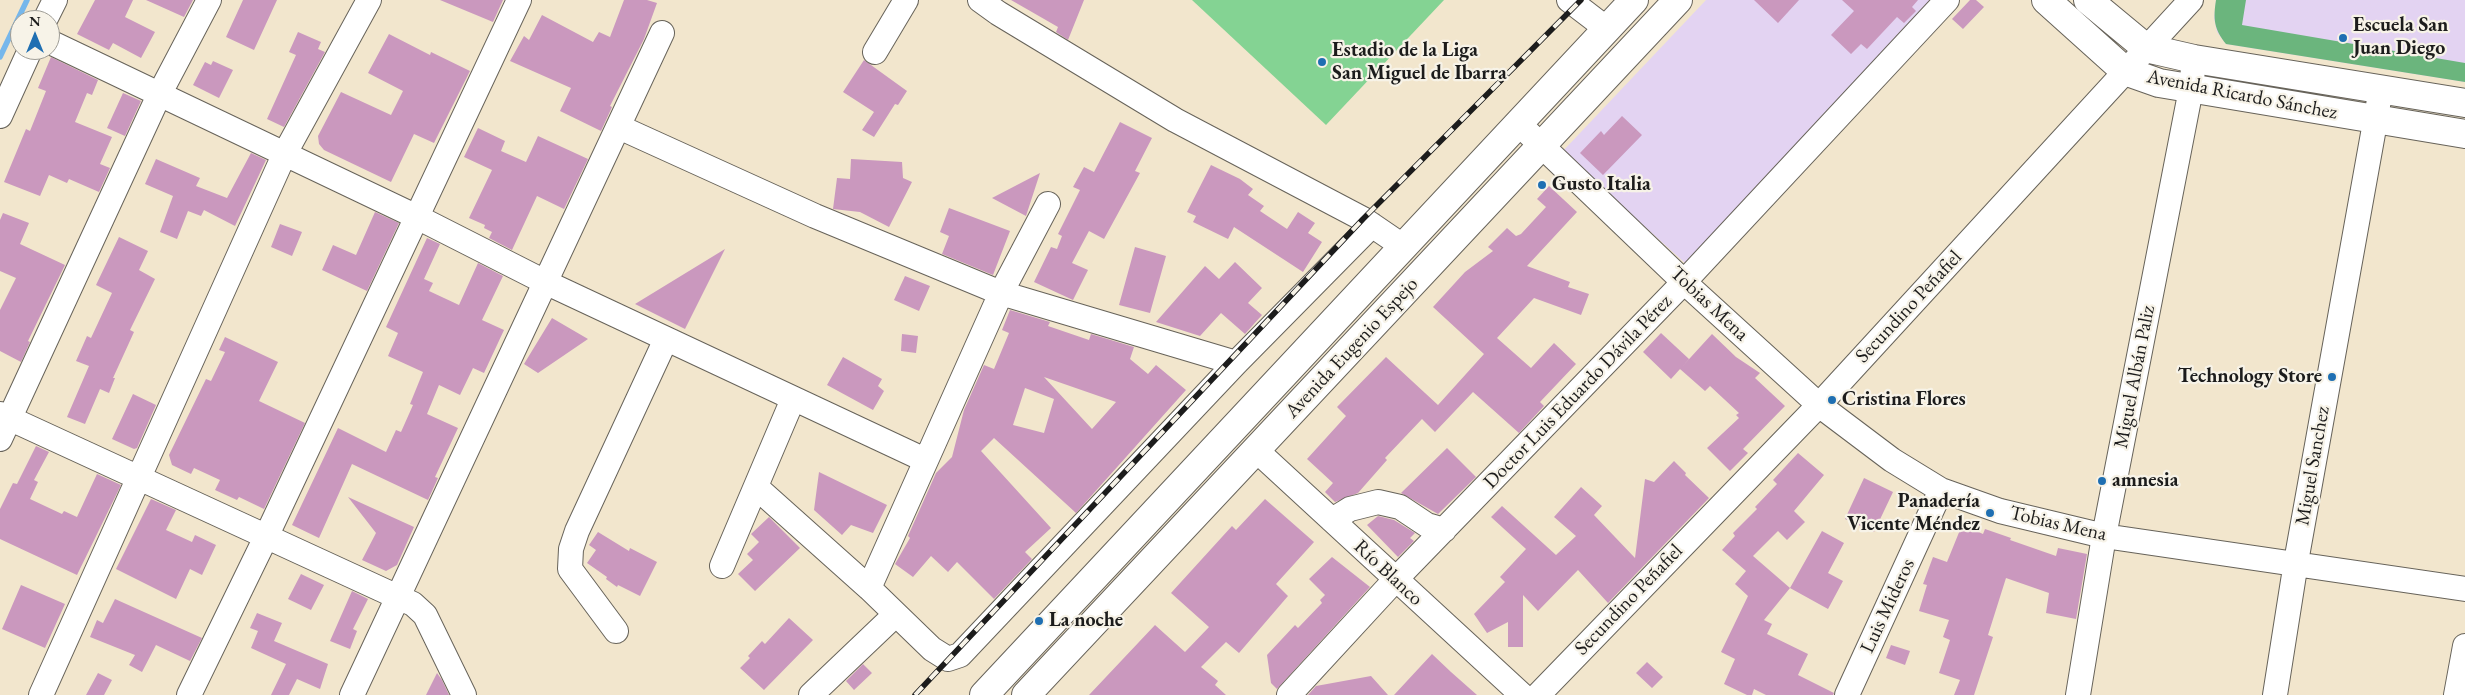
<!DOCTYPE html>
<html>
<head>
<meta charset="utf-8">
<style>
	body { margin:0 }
	#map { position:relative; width:2465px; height:695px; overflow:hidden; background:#f2e6cd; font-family:"EB Garamond",serif }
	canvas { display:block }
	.north { position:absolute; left:10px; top:10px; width:50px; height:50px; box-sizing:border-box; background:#f7f3e8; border:1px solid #9f9d96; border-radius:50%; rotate:0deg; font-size:14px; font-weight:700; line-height:20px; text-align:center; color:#1c1c1c }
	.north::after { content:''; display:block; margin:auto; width:18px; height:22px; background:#1f6fb2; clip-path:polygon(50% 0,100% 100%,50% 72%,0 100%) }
</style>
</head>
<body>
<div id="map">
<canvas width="2465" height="695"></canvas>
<div class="north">N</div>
</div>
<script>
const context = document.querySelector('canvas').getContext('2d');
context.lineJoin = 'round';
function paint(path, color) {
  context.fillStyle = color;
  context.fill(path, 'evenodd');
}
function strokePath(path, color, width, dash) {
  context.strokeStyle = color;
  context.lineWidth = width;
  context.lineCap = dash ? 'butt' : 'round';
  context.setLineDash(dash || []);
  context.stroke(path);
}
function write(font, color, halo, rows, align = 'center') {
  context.font = font + ' "EB Garamond",serif';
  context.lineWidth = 4.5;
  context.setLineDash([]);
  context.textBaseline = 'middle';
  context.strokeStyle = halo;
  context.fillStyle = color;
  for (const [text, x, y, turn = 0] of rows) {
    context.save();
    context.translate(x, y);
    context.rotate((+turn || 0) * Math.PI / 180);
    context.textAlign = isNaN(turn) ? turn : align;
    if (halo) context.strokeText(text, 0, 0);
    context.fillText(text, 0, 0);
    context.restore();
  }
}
paint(new Path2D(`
	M1706,0H1933L1685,263L1562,152Z
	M2216,0H2465V82L2226,44L2217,32L2214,18Z`), '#e3d3f2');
paint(new Path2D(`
	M1192,0H1444L1326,125Z`), '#84d393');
paint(new Path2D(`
	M2216,0H2246L2242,25L2465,63V82L2226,44C2214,29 2213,19 2216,0Z`), '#6bb57d');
strokePath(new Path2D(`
	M0,57L27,0`), '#76b7eb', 5.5);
paint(new Path2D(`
	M95,0H133L125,17L155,32L141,58L113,43L109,50L77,34Z
	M146,0H193L184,17Z
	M243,0H277L254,50L226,37Z
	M440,0H503L493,22Z
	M624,0H647L657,3L644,39L610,106L612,107L601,131L560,111L571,88L510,61L524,36L529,40L542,15L593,42L599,32L610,37Z
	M1011,0H1084L1068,40L1056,32L1058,27Z
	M1754,0H1799L1778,23Z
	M1842,0H1918L1912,7L1916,11L1904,23L1897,17L1867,49L1861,44L1851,54L1831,35L1854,11Z
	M1970,0H1976L1984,7L1963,29L1952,19Z
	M298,32L321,42L318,49L325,52L284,127L267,119L296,55L289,52Z
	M389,34L430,55L431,52L470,71L434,143L414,134L391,182L324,150L319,144L318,136L341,92L391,115L403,91L368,73Z
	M51,57L98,80L92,95L87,93L75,122L112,137L100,164L110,168L99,192L69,179L67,183L49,175L40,196L4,182L26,129L30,131L46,91L38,88Z
	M864,60L907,91L898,105L895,104L874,137L862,130L874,112L843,92Z
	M213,61L233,70L219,98L193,85L205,62L211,65Z
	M123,93L141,101L125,136L107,128Z
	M1622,116L1642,135L1603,175L1580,153L1601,131L1604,135Z
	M1120,122L1152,138L1135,171L1140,173L1104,239L1089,231L1072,263L1088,270L1073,300L1034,282L1051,247L1057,249L1062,236L1058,234L1080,190L1073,187L1084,167L1094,172Z
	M478,128L505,141L501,151L526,162L538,136L588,159L564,209L537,196L512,250L489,238L492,232L484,228L485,225L469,218L492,170L464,157Z
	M251,153L266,160L235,226L204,210L201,216L188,211L177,239L160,232L173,196L145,184L156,159L200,178L196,186L227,198Z
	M851,159L902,162L903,178L912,182L889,227L860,212L833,209L837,178L850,179Z
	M1211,165L1240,179L1253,189L1248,195L1264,206L1260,211L1287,229L1298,212L1315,223L1308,233L1322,242L1303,272L1234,227L1228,239L1193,222L1196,216L1187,212Z
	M1040,173L1026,216L992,198Z
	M1549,186L1577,212L1527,266L1570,282L1568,287L1589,294L1581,315L1534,298L1497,338L1531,368L1554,343L1576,364L1540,402L1544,406L1519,433L1473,392L1435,432L1422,419L1385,458L1387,460L1358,493L1335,502L1325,492L1333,483L1307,459L1346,416L1337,407L1386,357L1438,405L1484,354L1433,307L1465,272L1493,251L1488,247L1507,228L1516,236L1521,234L1546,207L1537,199Z
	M949,208L1010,231L993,275L942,254L949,236L940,232Z
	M375,212L399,223L367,291L322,270L333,245L356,255Z
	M3,213L29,223L20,244L65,265L28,341L30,342L21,362L0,351V310L16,278L0,271V220Z
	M280,224L302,232L292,256L271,247Z
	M119,237L148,251L139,270L155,279L130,330L134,332L113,378H115L109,393L100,389L85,424L67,417L89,366L76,361L87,336L91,338L112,293L96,285Z
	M427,238L440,244L424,279L433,283L429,291L459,305L478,263L503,276L482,320L504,330L484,373L473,368L460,395L439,385L427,414L458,428L435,477L438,478L428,500L352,464L319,538L292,525L338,428L386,452L396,430L401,432L413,405L410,404L423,372L388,356L398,333L386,327Z
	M1135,247L1166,256L1150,313L1119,305Z
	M725,249L685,329L635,304Z
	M1235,262L1262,288L1248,303L1262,315L1245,334L1221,313L1200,336L1156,322L1205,266L1219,279Z
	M905,276L930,286L919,311L894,300Z
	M1010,310L1050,322L1048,326L1089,340L1091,334L1134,347L1130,359L1148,374L1156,365L1186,390L1076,513L994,438L981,451L1051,528L1025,552L1032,559L994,599L957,562L948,572L931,556L913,577L895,564L910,538L908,536L936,473L952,457L964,410L984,365L994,369L1009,333L1002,330ZM1044,377L1116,402L1092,429ZM1025,388L1054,399L1044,433L1013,425Z
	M552,318L588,339L538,373L524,364Z
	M1661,333L1689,359L1671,379L1643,352Z
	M902,334L918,336L916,353L901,351Z
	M1712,334L1736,357L1760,373L1755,378L1785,406L1743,449L1748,453L1730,471L1707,448L1739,418L1736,415L1739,413L1710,386L1705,391L1680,369Z
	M225,337L278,362L259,401L305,423L264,509L239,497L237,500L215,490L220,480L194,468L191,474L172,465L169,455L206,379L211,381L225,352L219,350Z
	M843,357L882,379L878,386L884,391L873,410L827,385Z
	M133,394L156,405L137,448L134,449L112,439Z
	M36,446L49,452L34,480L38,482L30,499L62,514L64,511L77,517L97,474L121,485L77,575L0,539V509L13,483L17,484Z
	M1447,448L1476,477L1438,514L1401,493Z
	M1798,453L1824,475L1794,511L1805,522L1787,540L1778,531L1753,556L1790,588L1822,531L1844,543L1828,573L1843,581L1828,609L1790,588L1764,620L1772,624L1767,634L1808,654L1798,675L1834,693L1833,695H1766L1754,689L1752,695H1747L1724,684L1735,659L1721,652L1748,596L1735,584L1746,571L1722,550L1735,536L1733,533L1757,509L1755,507L1777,484L1773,480Z
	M1674,461L1686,473L1685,475L1709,498L1608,603L1578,570L1538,611L1523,595V647H1508V622L1487,633L1474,614L1505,582L1500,577L1526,549L1491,517L1502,506L1556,555L1576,536L1554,517L1581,487L1602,506L1594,515L1635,558L1645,479L1654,482Z
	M819,472L887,505L873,533L851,525L842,535L814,510Z
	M1864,478L1893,492L1874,532L1845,519Z
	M348,497L414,527L397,565L386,571L362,560L376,533Z
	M151,499L176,510L166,530L192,542L195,535L216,545L202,575L190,569L176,599L116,569Z
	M1265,499L1314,542L1276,584L1288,596L1239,653L1226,642L1201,667L1218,681L1215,685L1226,695H1089L1155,625L1185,652L1209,627L1171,593L1232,526L1236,530Z
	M1378,516L1394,520L1415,533L1410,538L1414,541L1398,557L1367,525Z
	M769,517L800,548L755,591L738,574L753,560L747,554L759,542L751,534Z
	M1962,525L1983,534L1985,529L2011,538L2010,540L2056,556L2058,548L2087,554L2076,619L2046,613L2049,593L2006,578L1988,635L1993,637L1974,695H1954L1960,680L1939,673L1950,640L1943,637L1949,620L1919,611L1927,585L1923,584L1933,557L1947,562Z
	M598,532L629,551L630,548L657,562L640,596L618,585L617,587L606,579L607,577L587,563L596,550L589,545Z
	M1332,557L1370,587L1277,689L1271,683L1267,655L1295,625L1298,628L1322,603L1320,600L1325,595L1309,579Z
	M301,574L324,585L311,610L288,599Z
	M21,585L65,604L45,648L2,629Z
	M352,591L368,599L353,629L357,631L350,649L330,641Z
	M115,599L202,638L190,661L156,645L142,672L129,665L135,655L90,637L97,620L103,623Z
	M257,613L282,623L274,641L328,664L320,689L297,679L289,695H271L286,664L251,648L258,631L250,628Z
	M789,618L813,640L764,690L740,668L750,658L748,656L762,641L765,644Z
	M1891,645L1910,651L1905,665L1886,658Z
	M1432,654L1451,672L1477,695H1394Z
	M1647,662L1663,677L1652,688L1636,673Z
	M863,664L872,673L854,690L846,681Z
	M98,673L112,680L104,695H86Z
	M437,673L442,680L449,695H426Z
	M1371,676L1388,695H1308L1316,686Z`), '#ca98be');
const minor = new Path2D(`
	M980,0L998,13L1175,120L1363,219L1404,247
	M1569,0L1607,29
	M45,20L55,0
	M50,42L417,217L545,282L925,460
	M875,52L906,0
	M0,116L30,50
	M1519,124L1684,282L1819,405L1892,460L1941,490L2000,511L2104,536L2465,589
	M619,127L815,216L1001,293L1236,363
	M0,414L413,604L425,615L464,695
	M0,439L159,95L209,0
	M1256,450L1522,695
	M756,487L869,588L932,649L948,659L960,655L1236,363L1372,225
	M1332,520L1350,509L1378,502L1400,507L1427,525L1444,530
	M722,566L793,399
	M869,588L1001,293L1048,204
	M616,631L570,569L571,549L577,531L666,339
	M41,695L284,155L369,0
	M189,695L266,537L519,0
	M352,695L662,33
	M811,695L895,615
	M1289,695L1395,580L1684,282L1947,0
	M1538,695L1819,405L2191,0
	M1847,695L1941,490
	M2078,695L2104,536L2191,89L2194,59
	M2275,695L2296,562L2381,89
	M2456,695L2465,646`);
const major = new Path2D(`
	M2046,0L2125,71L2159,83L2465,134
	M2088,0L2146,48L2194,59L2465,103
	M984,695L1634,0
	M1026,695L1678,0`);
strokePath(minor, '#67635a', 26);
strokePath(major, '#67635a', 30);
strokePath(minor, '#fff', 24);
strokePath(major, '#fff', 28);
const rail = new Path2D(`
	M915,695L1363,219L1581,0`);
strokePath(rail, '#1c1c1c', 5.5);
strokePath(rail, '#f7f3e8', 4, [11]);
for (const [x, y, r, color] of [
	[2343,38,5,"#1f6fb2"],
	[1322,62,5,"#1f6fb2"],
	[1542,185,5,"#1f6fb2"],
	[2332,377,5,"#1f6fb2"],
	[1832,400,5,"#1f6fb2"],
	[2102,481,5,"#1f6fb2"],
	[1990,513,5,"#1f6fb2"],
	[1039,621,5,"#1f6fb2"]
]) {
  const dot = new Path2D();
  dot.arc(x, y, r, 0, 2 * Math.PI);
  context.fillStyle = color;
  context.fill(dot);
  strokePath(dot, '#f7f3e8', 2);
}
write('bold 20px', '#1c1c1c', '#f7f3e8', [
	["Escuela San",2353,26],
	["Juan Diego",2353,49],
	["Estadio de la Liga",1332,51],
	["San Miguel de Ibarra",1332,74],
	["Gusto Italia",1552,185],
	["Technology Store",2322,377,"right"],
	["Cristina Flores",1842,400],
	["amnesia",2112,481],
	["Panadería",1980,502,"right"],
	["Vicente Méndez",1980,525,"right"],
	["La noche",1049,621]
], 'left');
write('20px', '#1c1c1c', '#f7f3e8', [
	["Avenida Ricardo Sánchez",2242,95,11],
	["Tobias Mena",1709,304,43],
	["Secundino Peñafiel",1909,307,-47],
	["Avenida Eugenio Espejo",1352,348,-47],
	["Miguel Albán Paliz",2135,377,-79],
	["Doctor Luis Eduardo Dávila Pérez",1578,392,-46],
	["Miguel Sanchez",2313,466,-80],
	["Tobias Mena",2058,524,13],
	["Río Blanco",1388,573,43],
	["Secundino Peñafiel",1629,600,-46],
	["Luis Mideros",1888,606,-65]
]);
</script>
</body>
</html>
